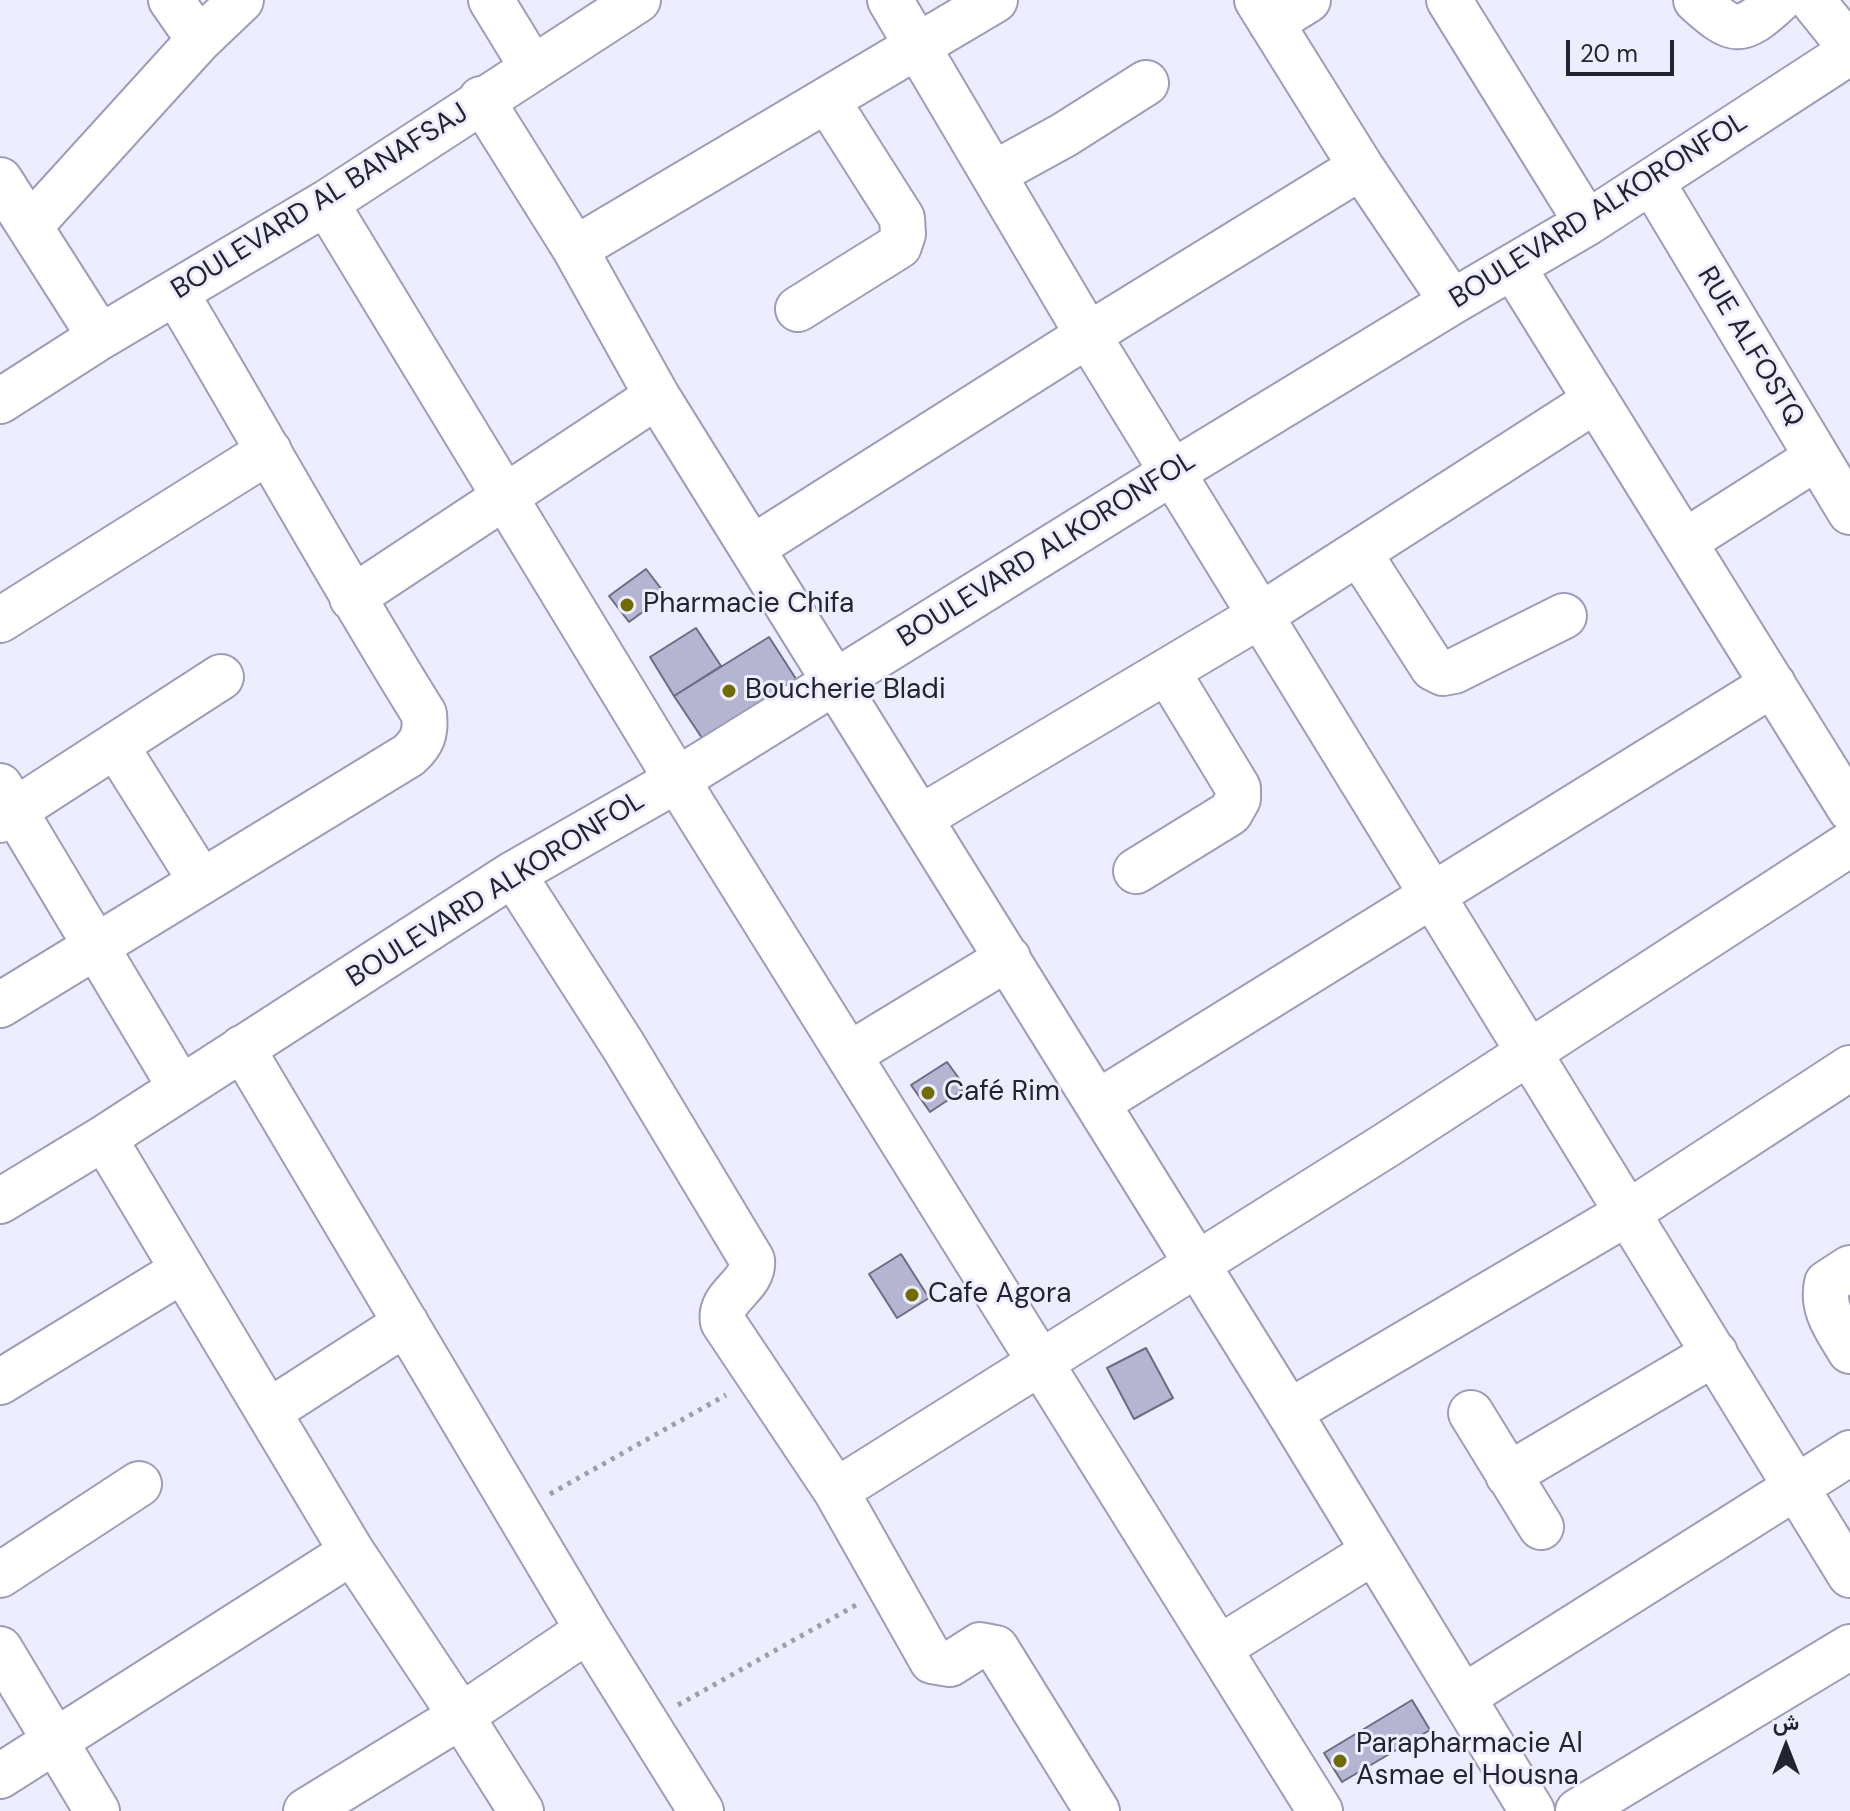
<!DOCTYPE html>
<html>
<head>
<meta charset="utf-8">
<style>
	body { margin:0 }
	#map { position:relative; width:1850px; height:1811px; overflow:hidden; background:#ededff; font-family:"DM Sans",Vazirmatn,sans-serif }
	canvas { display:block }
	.north { position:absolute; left:1746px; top:1707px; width:80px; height:80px; -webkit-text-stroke:6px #ededff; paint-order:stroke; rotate:0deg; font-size:22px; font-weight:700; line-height:32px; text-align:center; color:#24242e }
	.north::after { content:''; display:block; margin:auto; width:28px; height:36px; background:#24242e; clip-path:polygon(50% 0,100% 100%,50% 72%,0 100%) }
	.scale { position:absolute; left:1566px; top:40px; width:108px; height:36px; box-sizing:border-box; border:4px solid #24242e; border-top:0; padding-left:10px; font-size:24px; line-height:28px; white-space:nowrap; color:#24242e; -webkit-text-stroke:6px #ededff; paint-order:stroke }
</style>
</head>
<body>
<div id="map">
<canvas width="1850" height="1811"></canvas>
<div class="north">ش</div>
<div class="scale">20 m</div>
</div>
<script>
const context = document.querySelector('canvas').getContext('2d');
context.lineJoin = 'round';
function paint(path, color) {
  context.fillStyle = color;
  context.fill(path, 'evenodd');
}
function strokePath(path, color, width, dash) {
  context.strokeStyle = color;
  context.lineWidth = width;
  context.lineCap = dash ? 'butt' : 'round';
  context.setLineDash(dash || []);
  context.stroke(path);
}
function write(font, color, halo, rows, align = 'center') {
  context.font = font + ' "DM Sans",sans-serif';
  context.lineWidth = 6;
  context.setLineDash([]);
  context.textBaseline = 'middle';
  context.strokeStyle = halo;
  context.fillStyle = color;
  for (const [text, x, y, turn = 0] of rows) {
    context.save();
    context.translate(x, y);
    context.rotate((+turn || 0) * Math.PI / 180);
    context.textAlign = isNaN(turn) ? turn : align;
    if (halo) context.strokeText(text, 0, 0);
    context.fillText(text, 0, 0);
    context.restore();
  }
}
const building = new Path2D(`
	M646,569L666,595L629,622L609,596Z
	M696,628L721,666L674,696L650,657Z
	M769,637L798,682L704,741L674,696Z
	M947,1062L966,1088L930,1112L911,1085Z
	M901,1254L929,1298L897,1318L869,1274Z
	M1146,1348L1173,1398L1134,1419L1107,1368Z
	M1412,1700L1430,1730L1342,1782L1324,1753Z`);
paint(building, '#b5b5d2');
strokePath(building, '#6b6b85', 2);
const minor = new Path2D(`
	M171,0L199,40
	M491,0L532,67
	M890,0L1088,335L1850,1575
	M1257,0L1361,167L1452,302
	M1449,0L1587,223
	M1696,0C1734,34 1740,36 1779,0
	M1812,0L1850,47
	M1271,23L1308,0
	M481,99L575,249L657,396L1289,1412L1532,1811
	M993,174L1064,135L1146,83
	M0,180L100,337
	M1652,182L1850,512
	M326,203L677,780L1320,1811
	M30,226L199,40L241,0
	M575,249L995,0
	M1513,267L1850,809
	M798,309L899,246L903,234L902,218L827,100
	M0,401L100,337L326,203L638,0
	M1684,542L1816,458
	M752,548L1088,335L1361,167
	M1359,553L1433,668L1443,673L1454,671L1564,616
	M352,598L657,396
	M0,620L269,451
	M116,746L201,881
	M0,786L180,1087
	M920,818L1261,615L1596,400
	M0,820L221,677
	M1136,871L1230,813L1238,799V788L1167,671
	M513,874L624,1047L752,1260C755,1286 718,1295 723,1322L836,1491L932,1661L950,1664L980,1645L996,1648L1097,1811
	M0,1005L409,755C423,742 426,733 424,714C338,576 259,433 176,293
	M242,1048L588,1630L701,1811
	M850,1054L1008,958
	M1097,1103L1773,684
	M104,1138L352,1552L461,1716L521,1811
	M0,1201L104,1138L513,874L677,780L1173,472L1452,302L1587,223L1850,52
	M1850,1268L1827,1283C1821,1309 1837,1329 1850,1351
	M0,1382L183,1270
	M268,1412L406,1323
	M1289,1412L1629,1212L1850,1068
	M1471,1413L1541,1527
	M1508,1475L1715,1353
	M836,1491L1388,1144L1850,844
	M0,1575L139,1484
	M1219,1648L1373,1552
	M0,1649L97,1811
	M1463,1697L1850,1453
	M0,1776L352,1552
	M306,1811L461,1716L588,1630
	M1578,1811L1850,1647`);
strokePath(minor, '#9d9db9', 48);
strokePath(new Path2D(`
	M550,1494L726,1395
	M678,1705L858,1604`), '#9d9dac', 5, [4, 6]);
strokePath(minor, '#fff', 44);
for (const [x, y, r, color] of [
	[627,605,8,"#716b05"],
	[729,691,8,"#716b05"],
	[928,1093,8,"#716b05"],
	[912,1295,8,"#716b05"],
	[1340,1761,8,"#716b05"]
]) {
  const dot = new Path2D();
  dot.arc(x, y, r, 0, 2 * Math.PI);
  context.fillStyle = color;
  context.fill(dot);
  strokePath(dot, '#ededff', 3);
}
write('28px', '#24242e', '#ededff', [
	["BOULEVARD AL BANAFSAJ",320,202,-32],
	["BOULEVARD ALKORONFOL",1599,211,-32],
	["RUE ALFOSTQ",1750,347,59],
	["BOULEVARD ALKORONFOL",1047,550,-32],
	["BOULEVARD ALKORONFOL",496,890,-32]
]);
write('28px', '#24242e', '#ededff', [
	["Pharmacie Chifa",643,605],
	["Boucherie Bladi",745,691],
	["Café Rim",944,1093],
	["Cafe Agora",928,1295],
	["Parapharmacie Al",1356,1745],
	["Asmae el Housna",1356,1777]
], 'left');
</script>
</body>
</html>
